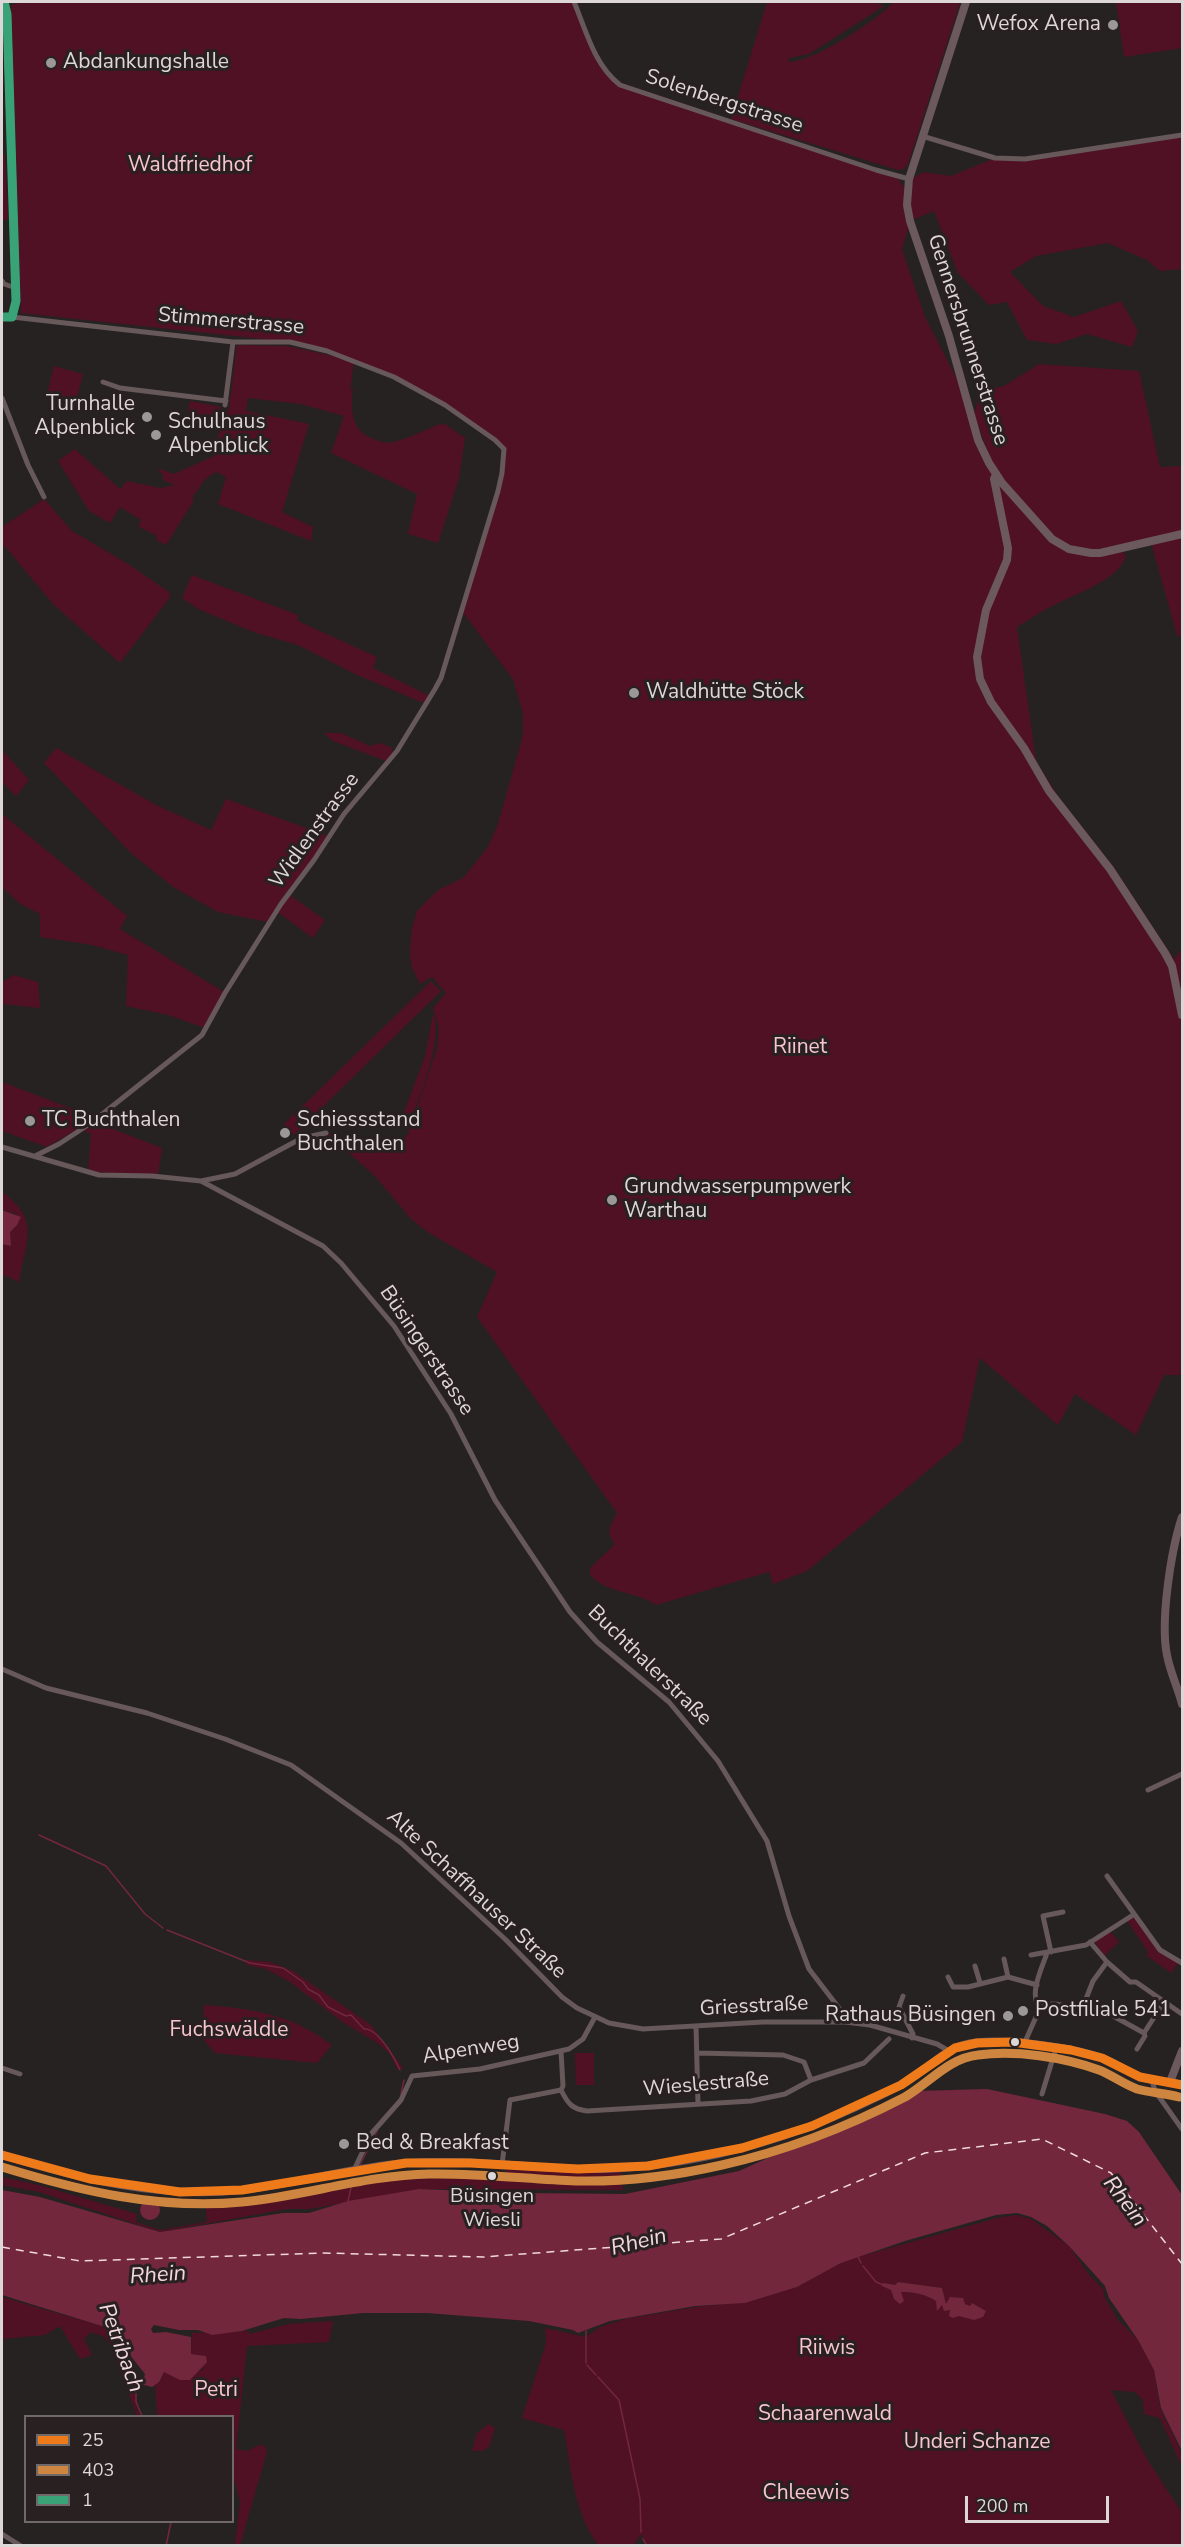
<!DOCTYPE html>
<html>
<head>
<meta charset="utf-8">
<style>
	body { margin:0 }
	#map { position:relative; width:1184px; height:2547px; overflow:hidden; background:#262222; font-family:"Nunito Sans",sans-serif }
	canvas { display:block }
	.frame { position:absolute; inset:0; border:3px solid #ddd7d8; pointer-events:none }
	.legend { position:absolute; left:24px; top:2415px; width:210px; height:108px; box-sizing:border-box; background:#282021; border:2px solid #70696a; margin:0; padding:8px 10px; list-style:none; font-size:18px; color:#ddd7d8 }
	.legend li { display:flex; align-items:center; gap:12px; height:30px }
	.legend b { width:30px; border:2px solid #70696a }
	.scale { position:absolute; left:965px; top:2496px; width:144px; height:27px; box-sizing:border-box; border:3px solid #ddd7d8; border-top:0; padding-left:8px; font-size:18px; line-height:21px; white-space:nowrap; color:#ddd7d8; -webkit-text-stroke:4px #282021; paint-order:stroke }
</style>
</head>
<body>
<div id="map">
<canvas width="1184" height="2547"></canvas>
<div class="frame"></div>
<ul class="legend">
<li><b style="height:8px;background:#ef7a1a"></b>25</li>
<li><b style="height:8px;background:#cd853f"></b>403</li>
<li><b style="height:8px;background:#39a377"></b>1</li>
</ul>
<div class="scale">200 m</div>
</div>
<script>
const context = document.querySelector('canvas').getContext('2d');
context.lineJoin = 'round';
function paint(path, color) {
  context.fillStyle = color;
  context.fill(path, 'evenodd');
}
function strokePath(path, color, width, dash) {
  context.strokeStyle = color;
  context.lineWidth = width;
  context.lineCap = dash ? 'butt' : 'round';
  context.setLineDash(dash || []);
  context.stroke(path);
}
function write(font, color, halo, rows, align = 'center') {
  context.font = font + ' "Nunito Sans",sans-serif';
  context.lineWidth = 6;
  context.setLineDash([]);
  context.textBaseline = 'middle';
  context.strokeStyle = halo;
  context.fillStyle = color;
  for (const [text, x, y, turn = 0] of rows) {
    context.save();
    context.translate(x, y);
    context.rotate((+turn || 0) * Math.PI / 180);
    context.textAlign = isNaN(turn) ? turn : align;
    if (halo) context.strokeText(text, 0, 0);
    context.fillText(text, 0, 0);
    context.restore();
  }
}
paint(new Path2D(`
	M14,2H571L582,20L599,60L616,81L896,176L904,187L909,225L902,249L925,317L962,389L989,469L1045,536L1071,552L1121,550L1126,556C1119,580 1075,594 1054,605C1041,611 1029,620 1017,627L1036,761L1058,796L1113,866L1174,959L1182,949V1375H1164L1136,1435L1075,1394L1058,1425L980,1358L962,1442L807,1571L773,1584L769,1572L656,1605C636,1591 607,1594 590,1575V1568L615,1544C605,1531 610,1527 617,1513L477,1317L497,1272L429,1233L411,1219L375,1176L326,1133L390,1148L398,1145L408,1134L437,1048L439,1028L433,1008L446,993L432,977L420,984L412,968L410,955L412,928L417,911L438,890L463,878L488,847L498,824L523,735V713L513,679L461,610L498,491L504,449L445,405L394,377L354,361L350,392L353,386C351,408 350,429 371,438C379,441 386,444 394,442C409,438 423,431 437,425L445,424L465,438L459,478L438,543L408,534L417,494L331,453L344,416L301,404L248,398L246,411L309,424L282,512L313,527L311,541L218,504L226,477L217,472C205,477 201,484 195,495L193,493V502L166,545L156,540L157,536L138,526L141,520L120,507L110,523L89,511L58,461L75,449L120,489L127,481L160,488L175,485L163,480V475L157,468L174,474L214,456L222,422L229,408L237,345L287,346L347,359L290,342L21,313L11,5L18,3Z
	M767,2H874L884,6L809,54L789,58L788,62C814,62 876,21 894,2L960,3L908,164L904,169L898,170L731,119Z
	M1116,2H1182V48L1124,57Z
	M1182,135V269L1160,271L1147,260L1108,243L1036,256L1010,272L1043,306L1074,317L1121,301L1138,331L1132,347L1087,334L1056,344L1027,340L1007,302L989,305L958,273L934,211L912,220L910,208L913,178L924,172L951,176L995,158L1025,159Z
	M5,154L8,219L2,221V155Z
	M1039,364L1139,371L1160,467L1182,466V532L1094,550L1078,548L1058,540L1000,476L991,460L974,414L979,398L984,390L1004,386Z
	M54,366L83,374L76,402L47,394Z
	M190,401L221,407L219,419L188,413Z
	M44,499L72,531L128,564L169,592L170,597L120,663L54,605L2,543V527Z
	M1182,537V637L1177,635L1151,543Z
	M192,575L298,615V621L377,657L373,668L430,696L425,702H421L355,674L298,645L256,633L198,609L182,598Z
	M324,733H341L370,746L379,743L391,747L393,752L386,761L333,741Z
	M56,748L156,805L211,830L226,799L328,836C309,866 285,891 268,922L218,912L173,887L131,853L44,763Z
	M2,750L29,780L16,796L2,782Z
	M2,814L127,916L120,929L224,992L205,1028L168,1015L126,1006L128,955L92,945L40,937V914L20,904L2,887Z
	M288,894L325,920L313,938L276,911Z
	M14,975L38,982L40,1008L2,1004V982Z
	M431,981L441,991L294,1135L284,1124Z
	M433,1014C445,1037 417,1103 408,1129L399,1126L425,1056Z
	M2,1082L96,1118L47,1147L2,1131Z
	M95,1122L162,1148L158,1175L88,1172L91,1134L84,1131Z
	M2,1192C41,1220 26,1240 19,1282L2,1274V1244L11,1246L10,1232L17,1225V1214L2,1210Z
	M1133,1915L1154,1943L1179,1962L1171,1973L1147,1956L1148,1952L1126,1919Z
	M1110,1931L1119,1942L1104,1956L1095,1942Z
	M246,1960L270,1962L293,1971L371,2025L403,2068L398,2070L390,2054L379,2044L341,2021L290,1982L266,1969L247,1965Z
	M204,2005C254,2009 291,2014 332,2045L317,2063L215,2053L202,2038Z
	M575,2053H594V2085H576Z
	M507,2170L621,2172L623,2190L419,2189L310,2209H287L160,2232L39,2192L2,2185V2177L39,2185L137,2214L136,2222L160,2230L207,2222L205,2200L249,2198L342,2181L449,2171L495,2179Z
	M1015,2215L1031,2219L1069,2246L1089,2275L1103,2289L1105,2298L1118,2320L1138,2340L1154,2370L1160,2408L1182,2454V2467L1160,2418L1144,2414L1143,2400L1135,2392L1111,2390L1147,2459L1182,2513V2545L647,2546L641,2534L634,2545H598C574,2513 571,2468 564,2430L522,2418L546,2343L545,2328L586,2337L600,2327L625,2319L702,2306L741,2303L797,2287L841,2263L858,2257L997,2218ZM898,2282L942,2288L945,2304H965L970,2306L972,2303L986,2311L958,2315L942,2304L938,2310L936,2301C925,2294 914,2292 901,2292L894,2299L891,2290Z
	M2,2297L105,2327L114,2338L129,2382L134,2384L137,2409L141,2416H137L111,2345L103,2336L91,2332L84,2339L92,2355L80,2359L60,2326L45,2335L2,2339Z
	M333,2321L329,2342L247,2346L236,2449L247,2451L259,2445L265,2446L267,2452L240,2545H235L240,2501L233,2476L232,2416H157L155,2384L159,2382L164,2372L202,2370L206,2356L191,2354L192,2333L249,2331V2334L288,2324Z
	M489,2424L495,2428L489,2447L482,2451H472L477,2433Z`), '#501125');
paint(new Path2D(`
	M2,1210L21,1217L17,1225L10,1232L11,1246L2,1244Z
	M987,2089L1105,2114L1127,2121L1139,2132L1182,2195V2451L1161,2408L1154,2370L1138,2340L1109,2298L1105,2286L1069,2246L1047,2226L1031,2217L1017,2213L996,2215L905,2241L841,2263L797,2287L745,2303L695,2306L610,2321L578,2333L573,2330L529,2321L427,2313H363L301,2319L284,2318L242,2331L212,2335L198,2330H179L154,2325L151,2329L153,2333L166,2332L191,2337V2354L206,2356L207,2362L190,2380H180L164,2372L159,2382L152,2387L137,2383L136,2380L143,2381L145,2374L126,2350L119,2326L105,2327L2,2295V2190L40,2197L160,2232L283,2213H309L348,2201L419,2189L522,2193L625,2194L739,2171L863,2115L894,2098L915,2091Z
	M140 2210a10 10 0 1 1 20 0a10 10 0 1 1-20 0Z
	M898,2282L942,2288L946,2304L950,2297L963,2298L965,2304L970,2306L972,2303L986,2311L983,2317L974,2320L959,2316L953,2318L949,2316L950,2310L944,2311L942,2305L937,2311L936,2301C925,2294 914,2292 901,2292L904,2301L900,2304L894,2299L891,2290L882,2286L883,2283L895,2285Z`), '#72273c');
strokePath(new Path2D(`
	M39,1835L106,1866L145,1914L163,1928
	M167,1930L250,1963L283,1968L303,1982L308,1989L319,1995L328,2007L346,2016L351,2015L364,2029C378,2028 394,2057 400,2070
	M401,2094L404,2080
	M360,2165L377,2131
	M348,2201L353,2179
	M858,2257L861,2263
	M863,2266L876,2282L883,2285
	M113,2327L136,2384V2402L142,2416
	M586,2331V2363
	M587,2365L596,2375
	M598,2377L619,2400L640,2499L641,2532
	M643,2539L647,2546
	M166,2546L171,2522`), '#72273c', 1.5);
strokePath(new Path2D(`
	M2,2247L80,2261L323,2253L483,2257L721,2239L925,2153L1042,2139L1111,2173L1182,2264`), '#f1d8dc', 1.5, [8, 6]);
strokePath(new Path2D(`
	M574,2C586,30 594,65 620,85L876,170L909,179
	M922,136L995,158L1025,159L1182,135
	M2,281L4,284L16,288
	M12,317L233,342H290L327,351L394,377L445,405L495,440L504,449L502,473L498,491L441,678L435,689L397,751L344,814L314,860L281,904L225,993L202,1035L91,1123L59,1144L35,1156
	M103,382L120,388L226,401
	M2,398L28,465L44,497
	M225,405L233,342
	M2,1147L99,1175L152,1176L201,1181L323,1246L341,1263L394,1326L451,1414L495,1500L570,1612L597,1642L669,1702L718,1761L767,1841L789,1916L809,1969L842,2012L845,2022
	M201,1181L235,1174L302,1138L326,1133
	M2,1669L46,1688L147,1713L225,1739L291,1765L401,1843L506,1940L562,1997L577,2008L609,2023L643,2029L763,2022H845L870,2025L937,2044L949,2051
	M1148,1790L1182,1774
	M1107,1876L1160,1950L1182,1963
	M1090,1942L1107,1962L1130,1982H1136L1182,2014
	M1051,1952L1043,1916L1063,1912
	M1031,1955L1086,1945L1133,1915
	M1004,1959L1008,1977
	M975,1966L980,1983
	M948,1977L953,1987H968L1008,1977L1037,1985
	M903,1996L899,2007L913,2034L912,2038
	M1086,2001L1144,2033L1164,2002
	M1040,2008C1053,1998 1070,2011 1084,2004L1093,1981L1107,1962
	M696,2026L698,2104
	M1024,2044L1040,2008C1028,1995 1042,1968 1047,1953
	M1137,2049L1145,2036L1144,2033
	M561,2051L563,2086L561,2090C568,2104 572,2109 587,2111L751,2101L785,2094L811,2080L864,2063L889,2039
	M697,2053L783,2055L804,2062L811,2080
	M2,2068L20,2074
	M1152,2080L1155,2091L1182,2129
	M1042,2094L1056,2048
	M502,2165L510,2100L561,2090
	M354,2170L371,2134L401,2100L412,2076L480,2069L569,2049L583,2039L595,2017
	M2,2534L21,2546`), '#67585a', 5);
strokePath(new Path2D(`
	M966,2L909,179L907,205L910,221L949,336L978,440L989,463L1002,483L1052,539L1069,549L1091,553H1100L1182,534
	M2,317H12L16,301L7,14L4,2
	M996,474L994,479L1008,548L1007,560L986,610L977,657L980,679L991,702L1024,748L1049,791L1110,869L1165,953L1172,966L1182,1015
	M1182,1517C1171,1550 1160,1621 1167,1655C1170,1672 1178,1688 1182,1704
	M1170,2082L1182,2051
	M2,2155C80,2179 159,2199 242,2190C297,2184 351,2167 406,2163C463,2159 521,2167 578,2169C625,2170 672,2164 718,2154C781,2140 844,2115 901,2085C922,2074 942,2051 963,2045C995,2036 1070,2047 1102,2058C1116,2063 1127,2072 1140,2077C1154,2082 1169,2081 1182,2085`), '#6b595e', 8);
strokePath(new Path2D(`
	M2,2155L90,2179L180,2192L242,2190L406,2163H470L578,2169L648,2166L742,2148L812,2126L901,2085L955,2048L977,2043L1013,2042L1071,2050L1102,2058L1140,2077L1182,2085`), '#ef7a1a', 9);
strokePath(new Path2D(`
	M2,2167C80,2191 160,2210 242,2202C305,2196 366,2175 429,2174C478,2173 527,2179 576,2181C625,2182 674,2176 722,2165C785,2151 847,2127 905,2097C929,2083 949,2058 978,2055C1016,2050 1063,2057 1099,2070C1112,2075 1123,2084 1137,2089C1151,2093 1165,2093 1179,2097`), '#cd853f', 9);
strokePath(new Path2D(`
	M2,317H12L16,301L7,14L4,2`), '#39a377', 9);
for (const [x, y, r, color] of [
	[1113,25,6,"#9d9898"],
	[51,63,6,"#9d9898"],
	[147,417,6,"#9d9898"],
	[156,435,6,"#9d9898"],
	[634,693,6,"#9d9898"],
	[30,1121,6,"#9d9898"],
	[285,1133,6,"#9d9898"],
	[612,1200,6,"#9d9898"],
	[1023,2011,6,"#9d9898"],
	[1008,2016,6,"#9d9898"],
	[1015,2042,5,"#ddd7d8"],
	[344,2144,6,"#9d9898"],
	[492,2176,5,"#ddd7d8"]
]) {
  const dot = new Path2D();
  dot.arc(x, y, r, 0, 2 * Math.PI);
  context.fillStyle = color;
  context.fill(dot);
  strokePath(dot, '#282021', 2);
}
write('20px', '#ddd7d8', '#282021', [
	["Büsingen",492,2197],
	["Wiesli",492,2221]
]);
write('21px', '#ddd7d8', '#282021', [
	["Wefox Arena",1101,25,"right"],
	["Abdankungshalle",63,63],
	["Turnhalle",135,405,"right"],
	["Alpenblick",135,429,"right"],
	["Schulhaus",168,423],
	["Alpenblick",168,447],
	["Waldhütte Stöck",646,693],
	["TC Buchthalen",42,1121],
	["Schiessstand",297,1121],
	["Buchthalen",297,1145],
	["Grundwasserpumpwerk",624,1188],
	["Warthau",624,1212],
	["Postfiliale 541",1035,2011],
	["Rathaus Büsingen",996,2016,"right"],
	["Bed & Breakfast",356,2144]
], 'left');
write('21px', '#ddd7d8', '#282021', [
	["Solenbergstrasse",724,102,18],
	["Stimmerstrasse",231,322,5],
	["Gennersbrunnerstrasse",967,340,72],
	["Widlenstrasse",315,831,-54],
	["Büsingerstrasse",426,1351,56],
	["Buchthalerstraße",649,1666,44],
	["Alte Schaffhauser Straße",476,1895,43],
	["Griesstraße",754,2007,-3],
	["Alpenweg",471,2050,-9],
	["Wieslestraße",706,2085,-5]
]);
write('21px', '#f7c5ce', '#282021', [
	["Waldfriedhof",190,166],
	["Riinet",800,1048],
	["Fuchswäldle",229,2031],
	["Riiwis",827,2349],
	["Petri",216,2391],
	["Schaarenwald",825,2415],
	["Underi Schanze",977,2443],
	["Chleewis",806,2494]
]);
write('italic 22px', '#f1d8dc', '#282021', [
	["Rhein",1124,2202,53],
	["Rhein",639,2243,-14],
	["Rhein",158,2276,-4],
	["Petribach",120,2348,70]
]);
</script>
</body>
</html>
